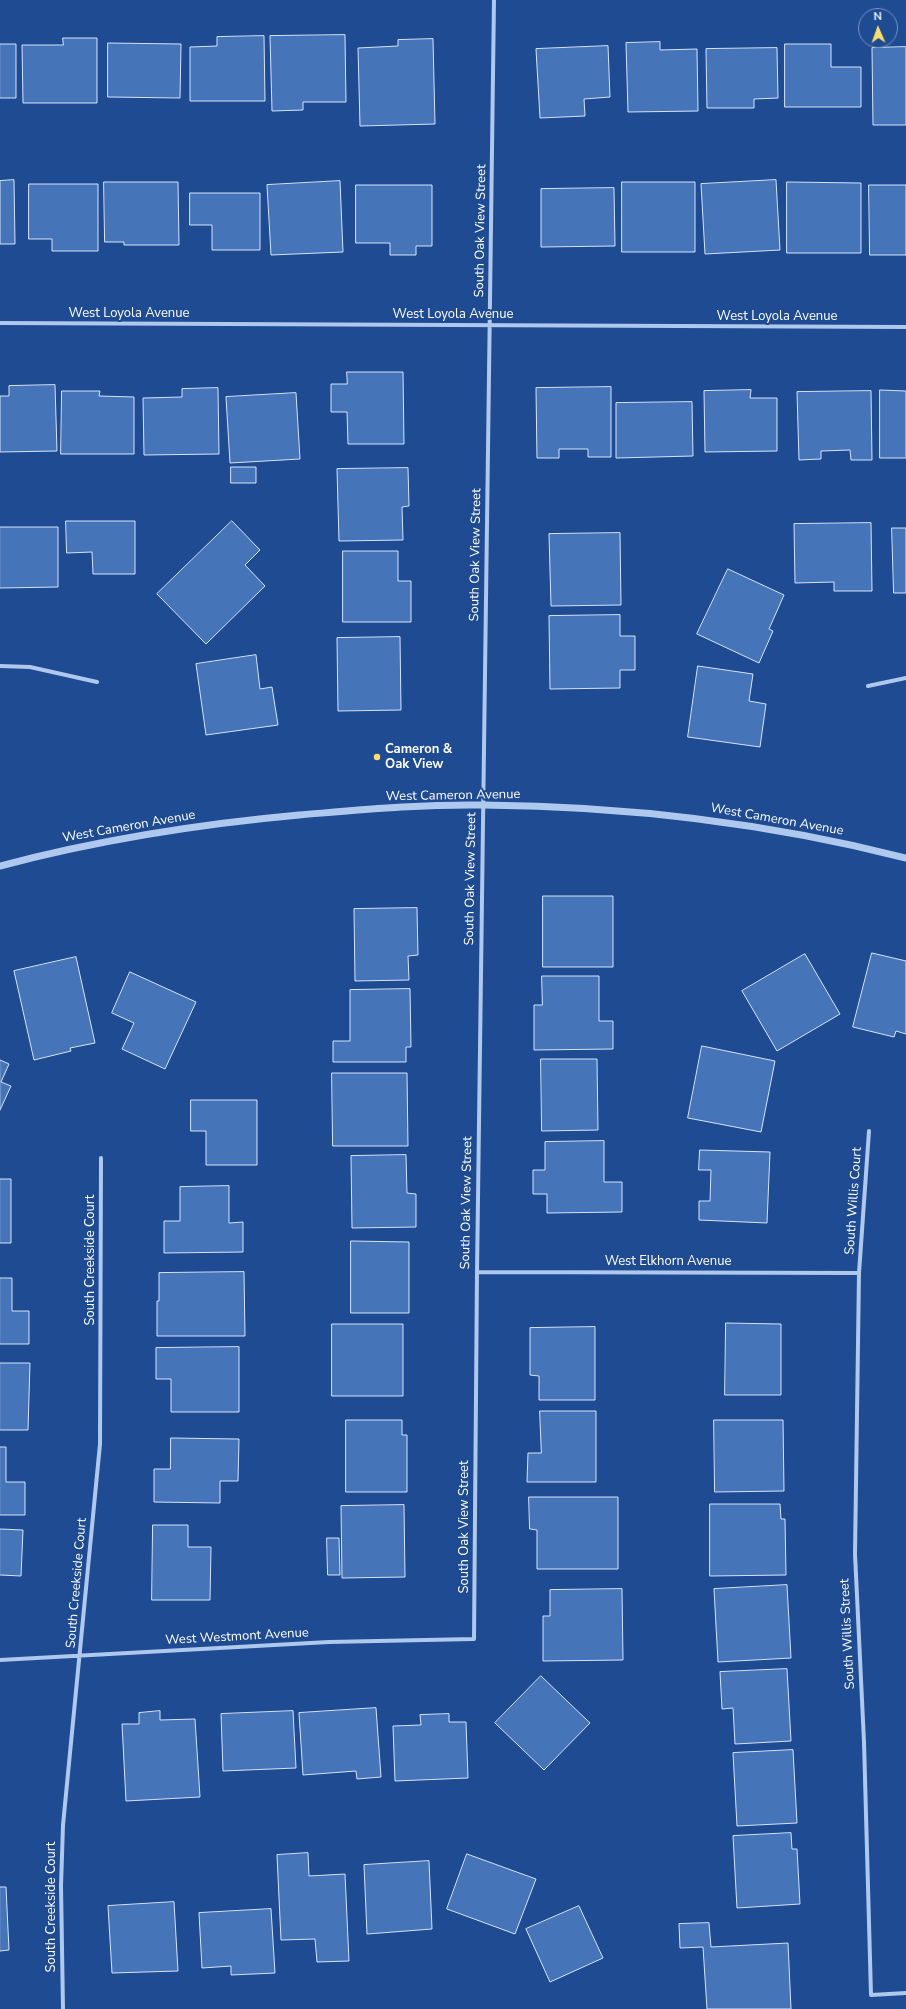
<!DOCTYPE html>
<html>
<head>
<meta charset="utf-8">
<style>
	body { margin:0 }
	#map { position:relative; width:906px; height:2009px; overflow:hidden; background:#1e4b92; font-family:"Nunito Sans",sans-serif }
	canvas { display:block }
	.north { position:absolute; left:858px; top:8px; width:40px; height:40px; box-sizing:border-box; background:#1e4b92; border:1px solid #7893be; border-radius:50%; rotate:358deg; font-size:11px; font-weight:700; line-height:16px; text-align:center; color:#fff }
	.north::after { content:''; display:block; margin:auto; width:14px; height:18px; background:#fddb6e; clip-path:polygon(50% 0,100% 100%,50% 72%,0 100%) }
</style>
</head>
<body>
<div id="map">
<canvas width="906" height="2009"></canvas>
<div class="north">N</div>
</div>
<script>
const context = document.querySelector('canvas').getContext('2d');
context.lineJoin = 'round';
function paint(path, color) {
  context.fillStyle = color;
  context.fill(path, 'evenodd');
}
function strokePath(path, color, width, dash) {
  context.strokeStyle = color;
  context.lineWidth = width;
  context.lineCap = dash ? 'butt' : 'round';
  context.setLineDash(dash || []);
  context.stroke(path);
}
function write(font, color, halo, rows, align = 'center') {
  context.font = font + ' "Nunito Sans",sans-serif';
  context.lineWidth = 4;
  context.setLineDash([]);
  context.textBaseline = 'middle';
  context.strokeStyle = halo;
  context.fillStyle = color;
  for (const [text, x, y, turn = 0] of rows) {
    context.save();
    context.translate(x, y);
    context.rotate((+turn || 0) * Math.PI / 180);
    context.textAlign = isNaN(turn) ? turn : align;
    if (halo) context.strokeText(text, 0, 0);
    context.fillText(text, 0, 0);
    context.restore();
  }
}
const building = new Path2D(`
	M345,35L346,102H303V110L272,111L270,36Z
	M264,36L265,101H190V47L217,46V37Z
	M63,38H97V103H23L22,45H63Z
	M433,39L435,124L360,126L358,48L398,46V40Z
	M660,42V50L697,49L698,111L628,112L626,43Z
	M108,43L181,44L180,98L108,97Z
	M0,44H16V98H0Z
	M785,44H831V67H861V107H785Z
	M608,46L610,97L584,99L585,116L540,118L536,49Z
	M906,47V125H873L872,48Z
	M777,48L778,98L754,99V108H707L706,49Z
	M14,180L15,244H0V181Z
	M776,180L780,250L705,254L701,184Z
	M340,181L343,252L271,255L267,185Z
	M104,182H178L179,245H124V242H105Z
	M622,182H695V252H622Z
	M787,182L861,183V253H787Z
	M29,184H98V251H52V239H29Z
	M356,185H432V246H416V255H390V243H356Z
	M869,185H906V255H870Z
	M614,188L615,246L541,247V189Z
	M190,193H260V250H212V225H190Z
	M347,372H403L404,444H348L347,412H331V384H347Z
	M55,385L57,451L0,452V396H9V386Z
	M611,387V457H588V449H559V458H537L536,388Z
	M218,388L219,454L144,455L143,398L182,397V389Z
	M751,390L750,398H777V451L705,452L704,391Z
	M880,390L906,391V458H880Z
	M62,391H100L99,396L134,397V454H61Z
	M871,391L872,460H851L850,450L821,451V459L799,460L797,392Z
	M296,393L300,459L230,463L226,397Z
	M692,402L693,456L616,458V403Z
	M231,467H256V483H231Z
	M408,468L409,506L402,507L403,540L339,541L337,469Z
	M66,521H135V574H93L92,552L67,553Z
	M232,521L260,550L245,565L265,586L206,644L157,594Z
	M871,523L872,591H834V582L795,583L794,524Z
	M0,527H58V587L0,588Z
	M892,528H906V593H894Z
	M620,533L621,605L551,606L549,534Z
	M343,551H398V581H411V622H343Z
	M728,569L784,595L769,629L773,631L759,663L697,634Z
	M620,615V636H635V670H620V688L550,689L549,616Z
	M400,637L401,710L338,711L337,638Z
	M256,655L260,689L272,687L278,725L206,735L196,664Z
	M698,666L753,674L749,701L766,704L760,747L688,737Z
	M543,896H613V967H543Z
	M417,908L418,955L408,956L409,980L355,981L354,909Z
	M872,953L906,961V1034L896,1031L894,1037L853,1027Z
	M805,954L840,1014L777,1051L742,991Z
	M76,957L95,1043L70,1048L71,1051L34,1060L14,971Z
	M130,972L196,1002L165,1069L122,1049L134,1023L112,1013Z
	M542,976H599V1021H613V1049L534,1050V1005H542Z
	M410,989L411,1047H406V1062H333V1041H350V990Z
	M702,1046L775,1061L761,1132L688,1118Z
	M541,1059H597L598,1130L542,1131Z
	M0,1060L9,1064L1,1082L11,1086L0,1110Z
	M332,1073H407L408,1146H333Z
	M191,1100H257V1165H206V1131H191Z
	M604,1141V1182H622V1212L547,1213V1194H533V1170H545V1142Z
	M700,1150L770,1152L767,1223L699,1220V1201H710L711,1170H699Z
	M406,1155L407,1193L416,1194V1227L352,1228L351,1156Z
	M0,1179H11V1243H0Z
	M229,1186V1223L243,1222V1252L164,1253V1221H180V1187Z
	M351,1241L409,1242V1313H351Z
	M244,1272L245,1336H157V1301H159V1273Z
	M0,1278H12V1311H29V1344H0Z
	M726,1323L781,1324V1395H725Z
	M332,1324H403V1396H332Z
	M595,1327V1400H539V1376L530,1375V1328Z
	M239,1347V1412H171V1379H156V1348Z
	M0,1363H30L28,1430H0Z
	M540,1411H596V1482H527L528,1453H541Z
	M346,1420H402V1435H407V1492H346Z
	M714,1420H783L784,1491L715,1492Z
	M171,1438L239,1439L238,1481H220V1503L154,1502V1469H170Z
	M0,1447H6V1482H25V1515H0Z
	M529,1497H618V1569H537V1530L530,1529Z
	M710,1504H780L781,1519H785L786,1575L710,1576Z
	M404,1505L405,1577L342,1578L341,1506Z
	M153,1525H188V1547H211L210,1600H152Z
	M0,1529L23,1530L21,1576L0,1575Z
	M327,1538H339L340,1575H328Z
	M787,1585L791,1658L718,1662L714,1589Z
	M622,1589L623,1660L543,1661V1616H550V1590Z
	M787,1669L791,1741L735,1744L733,1708L722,1709L720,1672Z
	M541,1676L590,1723L544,1770L495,1723Z
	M376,1708L381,1777L357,1779L356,1771L303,1775L299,1713Z
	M160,1711V1720L195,1719L200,1797L126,1801L122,1724H139V1713Z
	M293,1711L296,1768L223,1771L221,1714Z
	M449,1714V1722H466L468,1778L395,1781L393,1726L421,1725L420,1715Z
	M793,1750L797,1823L737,1826L733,1753Z
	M791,1833L792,1849H797L800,1904L737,1908L733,1836Z
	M308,1853L309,1876L345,1874L349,1961L317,1962L315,1939L281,1940L277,1855Z
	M467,1854L536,1879L515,1934L447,1909Z
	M429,1861L432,1929L367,1934L364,1865Z
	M0,1887H6L9,1950L0,1951Z
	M174,1902L178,1971L112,1973L108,1906Z
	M579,1906L603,1958L550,1982L526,1929Z
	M271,1909L275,1973L231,1975V1966L202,1968L199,1913Z
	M709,1923L711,1947L788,1943L791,2009H707L703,1947L680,1948L679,1924Z`);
paint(building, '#4674b9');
strokePath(building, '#d5e4fa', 1);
strokePath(new Path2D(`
	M0,323L906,327
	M0,666L30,667L97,682
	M868,686L906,678
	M869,1131L859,1273L855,1554L864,1742L871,1995L906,1993
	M477,1272L859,1273
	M0,1660L329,1642L474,1639L477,1272L494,0
	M63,2009L61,1886L63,1825L100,1444L101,1158`), '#afc8ee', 4);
strokePath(new Path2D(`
	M0,866C98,840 199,824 299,815C360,810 421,804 483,805C625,806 768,823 906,858`), '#afc8ee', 7);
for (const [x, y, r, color] of [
	[377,757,4,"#fddb6e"]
]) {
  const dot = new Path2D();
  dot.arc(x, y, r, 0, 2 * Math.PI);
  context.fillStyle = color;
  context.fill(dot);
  strokePath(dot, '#1e4b92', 1.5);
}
write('13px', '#fff', '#1e4b92', [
	["South Oak View Street",481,231,-89],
	["West Loyola Avenue",129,314],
	["West Loyola Avenue",453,315],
	["West Loyola Avenue",777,317],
	["South Oak View Street",476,555,-89],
	["West Cameron Avenue",453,796,-1],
	["West Cameron Avenue",777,820,10],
	["West Cameron Avenue",129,827,-10],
	["South Oak View Street",471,879,-89],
	["South Willis Court",854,1201,-86],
	["South Oak View Street",467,1203,-89],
	["South Creekside Court",91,1260,-90],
	["West Elkhorn Avenue",668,1262],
	["South Oak View Street",465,1527,-90],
	["South Creekside Court",77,1583,-85],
	["South Willis Street",848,1634,-93],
	["West Westmont Avenue",237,1637,-3],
	["South Creekside Court",52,1907,-90]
]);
write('bold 13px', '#fff', '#1e4b92', [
	["Cameron &",385,750],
	["Oak View",385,765]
], 'left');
</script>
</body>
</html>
